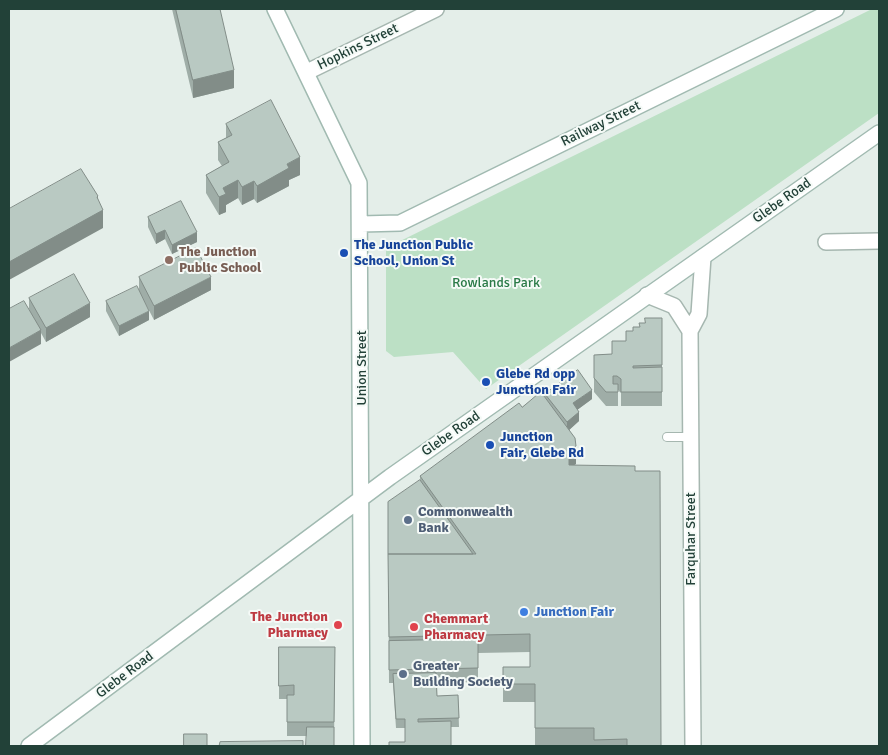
<!DOCTYPE html>
<html>
<head>
<meta charset="utf-8">
<style>
	body { margin:0 }
	#map { position:relative; width:888px; height:755px; overflow:hidden; background:#e4eee9; font-family:Signika,sans-serif }
	canvas { display:block }
	.frame { position:absolute; inset:0; border:10px solid #224138; pointer-events:none }
</style>
</head>
<body>
<div id="map">
<canvas width="888" height="755"></canvas>
<div class="frame"></div>
</div>
<script>
const context = document.querySelector('canvas').getContext('2d');
context.lineJoin = 'round';
function paint(path, color) {
  context.fillStyle = color;
  context.fill(path, 'evenodd');
}
function strokePath(path, color, width, dash) {
  context.strokeStyle = color;
  context.lineWidth = width;
  context.lineCap = dash ? 'butt' : 'round';
  context.setLineDash(dash || []);
  context.stroke(path);
}
function write(font, color, halo, rows, align = 'center') {
  context.font = font + ' Signika,sans-serif';
  context.lineWidth = 4;
  context.setLineDash([]);
  context.textBaseline = 'middle';
  context.strokeStyle = halo;
  context.fillStyle = color;
  for (const [text, x, y, turn = 0] of rows) {
    context.save();
    context.translate(x, y);
    context.rotate((+turn || 0) * Math.PI / 180);
    context.textAlign = isNaN(turn) ? turn : align;
    if (halo) context.strokeText(text, 0, 0);
    context.fillText(text, 0, 0);
    context.restore();
  }
}
paint(new Path2D(`
	M872,9H879V113L486,389L453,352L394,357L386,351V248Z`), '#bce0c5');
const lane = new Path2D(`
	M667,437H691`);
const street = new Path2D(`
	M307,72L436,9
	M826,242L879,241
	M647,295L674,306L690,331L693,746
	M690,331L699,314L703,257`);
const secondary = new Path2D(`
	M275,9L359,183L362,746
	M361,224L400,223L836,9
	M29,746L390,477L879,133`);
strokePath(lane, '#a6b7b0', 10);
strokePath(street, '#a6b7b0', 18);
strokePath(secondary, '#a1bab1', 18);
strokePath(lane, '#fff', 8);
strokePath(street, '#fff', 15);
strokePath(secondary, '#fff', 15);
paint(new Path2D(`
	M172,9H220L234,88L193,98Z
	M226,124L300,175L289,180V186L257,203L254,199L242,205L238,198L226,205V212L219,215L206,193V175L222,166L218,160V142L226,138Z
	M148,217L197,242L172,254L165,239L156,244L148,227Z
	M139,277L211,290L154,320L139,291Z
	M29,298L90,317L46,342L41,333V344L29,309Z
	M106,301L149,320L119,336L106,311Z
	M662,318V406H621V393L618,390V406H606L594,392V355L612,354L626,341L633,331L645,323Z
	M545,394L592,399L577,410L579,421L569,430L576,464L574,465L635,471L661,746H535V702H503V667H530V652L478,653V682L437,683V696L458,695L459,727H451L405,742V728H396L393,683H389L388,502L420,480V476L522,407L545,397Z
	M279,647H335L334,746L306,736H287V699H279Z`), '#9fada7');
paint(new Path2D(`
	M234,70V88L193,98V80Z
	M300,157V175L289,180V186L257,203V186L287,164Z
	M238,180V198L226,205V212L219,215V197L223,188Z
	M254,181V199L242,205V187Z
	M98,196V212L103,210V228L9,280V262Z
	M165,230V239L156,244V234Z
	M197,232V242L172,254V245Z
	M211,277V290L154,320V306Z
	M90,303V317L46,342V328Z
	M149,311V320L119,336V326Z
	M41,330V344L9,362V348Z
	M592,390V399L573,413V403Z
	M579,412V421L567,432V422Z
	M576,446V464L569,468V450Z`), '#828d88');
const building = new Path2D(`
	M176,9H220L234,70L193,80Z
	M271,100L300,157L287,164L289,168L257,186L254,181L242,187L238,180L223,188L226,194L219,197L206,175L229,162L218,142L232,135L226,124Z
	M81,169L98,196L97,197L103,210L9,262V209Z
	M181,201L197,232L172,245L165,230L156,234L148,217Z
	M196,248L211,277L154,306L139,277Z
	M74,274L90,303L46,328L29,298Z
	M137,286L149,311L119,326L106,301Z
	M24,301L41,330L9,348V309Z
	M645,318H662V365L633,366V368L662,367V392H621V379L617,376H613V384H618V392H606L594,378V355L612,354V341H626V331H633V327H640L639,323H645Z
	M578,370L592,390L573,403L579,412L567,422L545,394Z
	M541,392L575,438L576,446L569,450V465L635,466V471H660L661,746H627V739L594,740V728H535V684H503V667H530V634L389,637L388,554H476L420,476L519,403L522,407Z
	M420,480L473,554H388V502Z
	M478,639V668L389,670V641Z
	M279,647H335L334,722H287V695H294V685L279,686Z
	M436,673L437,696L458,695L459,718L418,719V722L451,721V746H389V742H405V719H396L393,674Z
	M307,727H334V746H306Z
	M184,734H207V746H184Z
	M303,741V746H219L220,742Z`);
paint(building, '#b9c9c2');
strokePath(building, '#828d88', 1);
for (const [x, y, r, color] of [
	[344,253,5,"#1a4fb4"],
	[169,260,5,"#8d6e63"],
	[486,382,5,"#1a4fb4"],
	[490,445,5,"#1a4fb4"],
	[408,520,5,"#5c6f8a"],
	[524,612,5,"#3f7fe0"],
	[338,625,5,"#e0444e"],
	[414,627,5,"#e0444e"],
	[403,674,5,"#5c6f8a"]
]) {
  const dot = new Path2D();
  dot.arc(x, y, r, 0, 2 * Math.PI);
  context.fillStyle = color;
  context.fill(dot);
  strokePath(dot, '#f5faf7', 2);
}
write('14px', '#224138', '#f5faf7', [
	["Hopkins Street",358,47,-26],
	["Railway Street",601,124,-26],
	["Glebe Road",782,201,-35],
	["Union Street",362,368,-90],
	["Glebe Road",451,434,-35],
	["Farquhar Street",691,539,-90],
	["Glebe Road",125,675,-37]
]);
write('bold 14px', '#164399', '#f5faf7', [
	["The Junction Public",354,245],
	["School, Union St",354,261],
	["Glebe Rd opp",496,374],
	["Junction Fair",496,390],
	["Junction",500,437],
	["Fair, Glebe Rd",500,453]
], 'left');
write('bold 14px', '#785e54', '#f5faf7', [
	["The Junction",179,252],
	["Public School",179,268]
], 'left');
write('14px', '#2a7a47', '#f5faf7', [
	["Rowlands Park",496,283]
]);
write('bold 14px', '#4e5e75', '#f5faf7', [
	["Commonwealth",418,512],
	["Bank",418,528],
	["Greater",413,666],
	["Building Society",413,682]
], 'left');
write('bold 14px', '#366cbe', '#f5faf7', [
	["Junction Fair",534,612]
], 'left');
write('bold 14px', '#be3a42', '#f5faf7', [
	["The Junction",328,617],
	["Pharmacy",328,633],
	["Chemmart",424,619,"left"],
	["Pharmacy",424,635,"left"]
], 'right');
</script>
</body>
</html>
